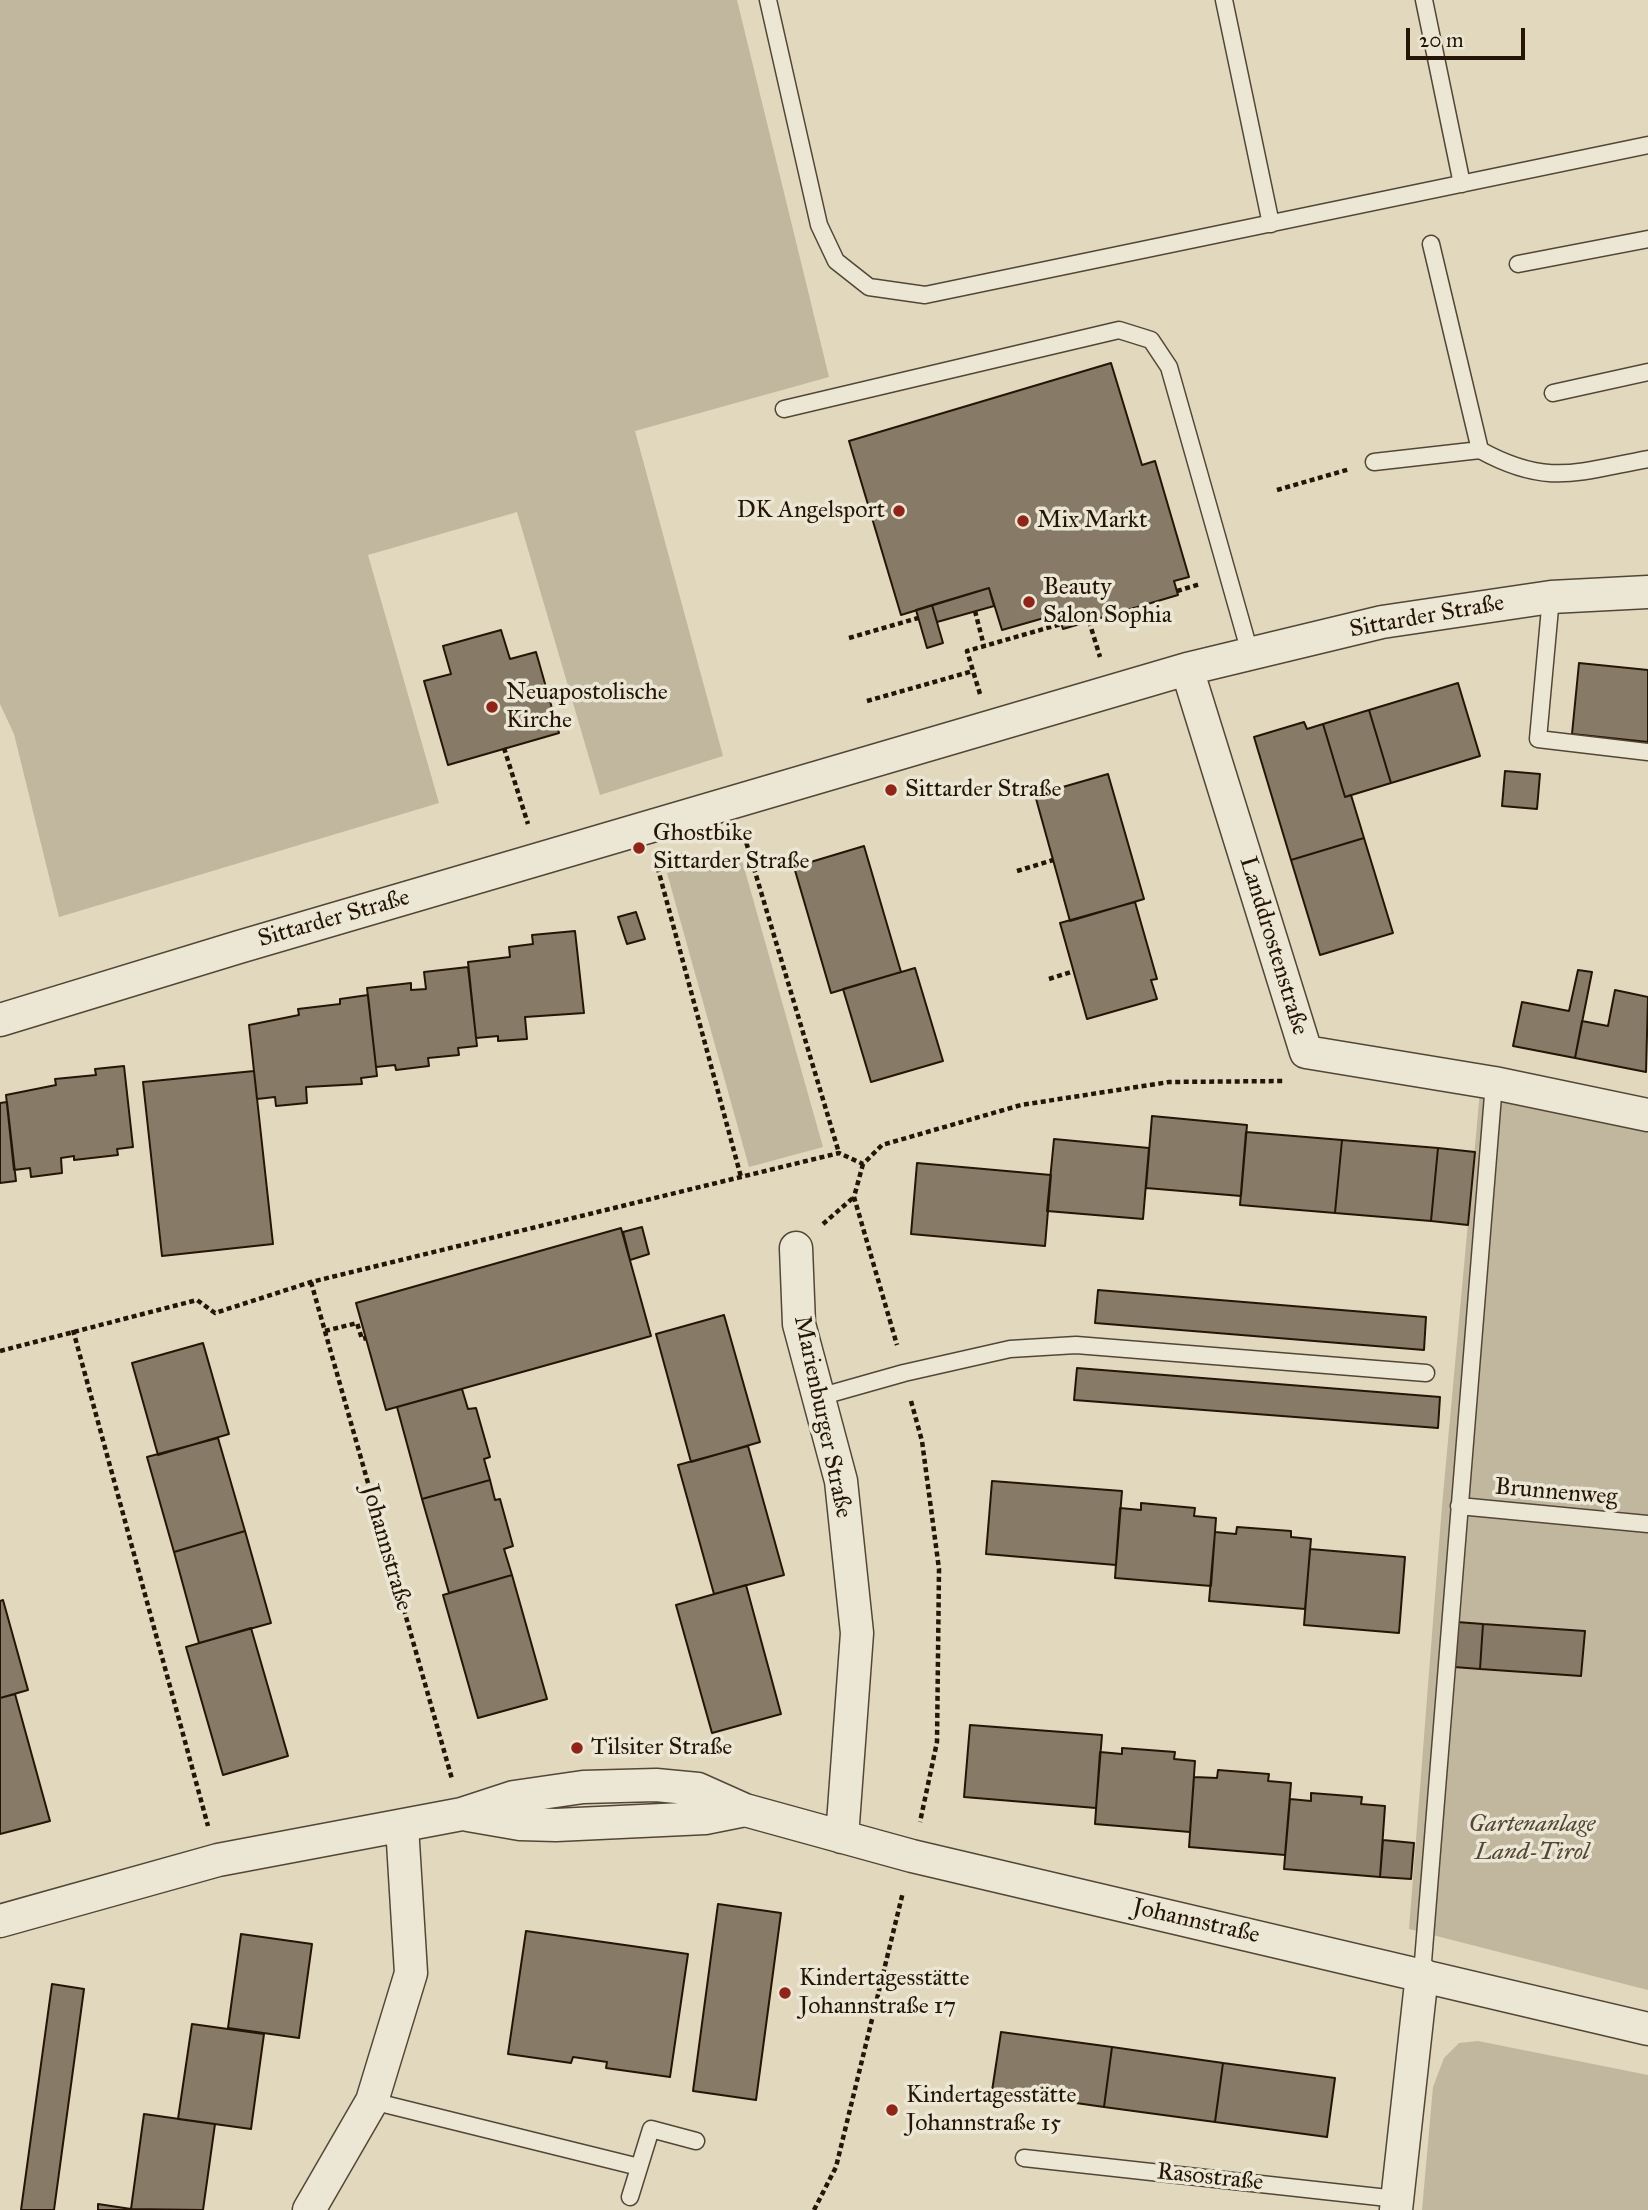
<!DOCTYPE html>
<html>
<head>
<meta charset="utf-8">
<style>
	body { margin:0 }
	#map { position:relative; width:1648px; height:2210px; overflow:hidden; background:#e1d8be; font-family:"IM FELL Great Primer",serif }
	canvas { display:block }
	.scale { position:absolute; left:1406px; top:28px; width:119px; height:32px; box-sizing:border-box; border:4px solid #251507; border-top:0; padding-left:9px; font-size:21px; line-height:24px; white-space:nowrap; color:#251507; -webkit-text-stroke:5px #ece6d5; paint-order:stroke }
</style>
</head>
<body>
<div id="map">
<canvas width="1648" height="2210"></canvas>
<div class="scale">20 m</div>
</div>
<script>
const context = document.querySelector('canvas').getContext('2d');
context.lineJoin = 'round';
function paint(path, color) {
  context.fillStyle = color;
  context.fill(path, 'evenodd');
}
function strokePath(path, color, width, dash) {
  context.strokeStyle = color;
  context.lineWidth = width;
  context.lineCap = dash ? 'butt' : 'round';
  context.setLineDash(dash || []);
  context.stroke(path);
}
function write(font, color, halo, rows, align = 'center') {
  context.font = font + ' "IM FELL Great Primer",serif';
  context.lineWidth = 7;
  context.setLineDash([]);
  context.textBaseline = 'middle';
  context.strokeStyle = halo;
  context.fillStyle = color;
  for (const [text, x, y, turn = 0] of rows) {
    context.save();
    context.translate(x, y);
    context.rotate((+turn || 0) * Math.PI / 180);
    context.textAlign = isNaN(turn) ? turn : align;
    if (halo) context.strokeText(text, 0, 0);
    context.fillText(text, 0, 0);
    context.restore();
  }
}
paint(new Path2D(`
	M0,0H737L829,377L635,431L723,756L600,795L517,512L368,555L439,803L59,917L14,734L0,704Z
	M740,853L823,1147L749,1167L667,873Z
	M1480,1091L1648,1127V1990L1409,1929L1442,1506Z
	M1478,2041L1648,2075V2210H1422L1433,2087L1444,2058L1459,2043Z`), '#c1b79f');
const building = new Path2D(`
	M1111,363L1142,465L1155,461L1189,577L1174,581L1178,595L1063,629L1058,614L1002,630L989,588L901,615L849,441Z
	M989,588L994,606L937,622L932,605Z
	M932,605L943,643L927,648L916,610Z
	M501,630L510,659L536,652L559,733L448,765L424,681L451,674L443,646Z
	M1579,663L1648,670V742L1572,734Z
	M1458,683L1480,756L1391,783L1369,710Z
	M1369,710L1391,783L1345,797L1323,724Z
	M1304,722L1307,729L1323,724L1345,797L1351,795L1364,838L1291,860L1254,737Z
	M1505,771L1540,774L1537,809L1502,806Z
	M1108,774L1144,899L1070,921L1035,795Z
	M1364,838L1393,933L1320,955L1291,860Z
	M864,846L901,972L831,993L794,867Z
	M1135,902L1157,979L1151,980L1157,999L1087,1019L1060,923Z
	M636,912L645,939L627,944L618,917Z
	M575,931L584,1013L525,1017L527,1039L498,1041V1036L476,1038L468,962L510,957L509,947L533,944L532,935Z
	M468,967L477,1046L458,1048L459,1055L428,1058L429,1066L396,1070L395,1065L376,1067L367,988L411,983V990L426,989L424,972Z
	M915,968L943,1061L871,1082L843,989Z
	M1578,970L1592,972L1575,1058L1513,1046L1522,1002L1569,1011Z
	M1615,990L1648,997L1646,1072L1575,1058L1582,1021L1608,1026Z
	M368,995L377,1076L361,1078L362,1084L306,1087L307,1103L276,1106L275,1097L257,1099L249,1025L299,1015L298,1009L340,1004V999Z
	M124,1066L133,1147L117,1149L118,1155L74,1160V1156L61,1158L62,1173L31,1177L30,1168L14,1170L6,1095L56,1085L55,1079L96,1075L95,1069Z
	M254,1071L273,1244L162,1256L143,1082Z
	M7,1102L16,1181L0,1183V1103Z
	M1152,1116L1247,1125L1241,1196L1146,1188Z
	M1246,1132L1342,1140L1335,1213L1240,1205Z
	M1054,1139L1149,1148L1143,1219L1047,1211Z
	M1342,1140L1438,1148L1431,1221L1335,1213Z
	M1438,1148L1475,1152L1468,1225L1431,1221Z
	M917,1163L1051,1175L1045,1246L911,1234Z
	M642,1227L649,1254L630,1260L623,1232Z
	M621,1228L651,1336L386,1410L356,1303Z
	M1098,1290L1426,1317L1424,1350L1095,1323Z
	M724,1315L760,1442L691,1462L656,1334Z
	M203,1343L229,1434L158,1455L132,1363Z
	M1077,1368L1440,1397L1438,1428L1074,1400Z
	M462,1389L468,1409L476,1408L490,1457L484,1459L490,1480L422,1499L397,1407Z
	M218,1438L245,1531L174,1552L147,1457Z
	M748,1446L784,1575L714,1594L678,1465Z
	M490,1480L495,1500L500,1499L513,1546L504,1549L512,1575L449,1593L422,1499Z
	M992,1481L1122,1491L1116,1565L986,1554Z
	M1141,1503L1195,1508L1194,1516L1216,1518L1211,1586L1115,1578L1120,1508L1141,1510Z
	M1237,1527L1291,1531V1537L1311,1539L1305,1609L1209,1601L1215,1532L1236,1534Z
	M245,1531L271,1623L199,1643L174,1552Z
	M1310,1549L1405,1557L1399,1633L1304,1625Z
	M512,1575L547,1699L478,1718L443,1595Z
	M746,1585L781,1714L712,1733L676,1605Z
	M3,1600L28,1690L0,1698V1601Z
	M1457,1622L1483,1624L1480,1669L1454,1667Z
	M1483,1624L1585,1631L1581,1676L1480,1669Z
	M251,1628L288,1756L223,1775L186,1647Z
	M15,1694L50,1821L0,1834V1698Z
	M970,1725L1102,1735L1096,1808L964,1797Z
	M1122,1748L1175,1752L1174,1759L1195,1761L1190,1832L1095,1824L1100,1752L1122,1754Z
	M1218,1770L1269,1774L1268,1781L1291,1783L1285,1855L1189,1847L1194,1777L1217,1778Z
	M1311,1793L1362,1797L1361,1804L1385,1806L1380,1877L1284,1869L1290,1799L1311,1801Z
	M1383,1840L1414,1843L1411,1879L1380,1877Z
	M718,1904L781,1913L756,2100L693,2091Z
	M526,1931L688,1954L670,2077L606,2068L607,2062L573,2057L571,2063L508,2054Z
	M241,1934L312,1944L299,2038L228,2028Z
	M52,1984L84,1989L54,2210H21Z
	M192,2024L264,2034L251,2129L178,2119Z
	M1001,2032L1112,2047L1104,2107L992,2091Z
	M1112,2047L1223,2063L1215,2122L1104,2107Z
	M1223,2063L1335,2078L1327,2137L1215,2122Z
	M144,2114L215,2124L203,2210L131,2209Z
	M98,2204L131,2209L136,2210H98Z`);
paint(building, '#877a66');
strokePath(building, '#251507', 2);
const lane = new Path2D(`
	M768,0L819,225L836,261L869,287L925,295L1648,145
	M1224,0L1271,224
	M1424,0L1462,184
	M1431,244L1480,450C1547,487 1577,472 1648,459
	M1518,264L1648,239
	M1553,393L1648,372
	M784,409L1119,330L1151,340L1169,367L1250,653
	M1374,462L1480,450
	M1551,597L1538,739L1648,752
	M819,1397L904,1373L1010,1349L1076,1345L1426,1373
	M1459,1506L1648,1524
	M1422,1974L1494,1083
	M372,2101L639,2167
	M1024,2158L1397,2199
	M630,2197L651,2129L696,2141`);
const street = new Path2D(`
	M1187,669L1306,1052L1494,1083L1648,1115
	M0,1020L239,947L1187,669L1382,622L1551,597L1648,592
	M796,1248L799,1324L841,1481L857,1633L842,1837
	M468,1815L520,1824L556,1825L705,1818L745,1810
	M0,1921L218,1860L462,1814L514,1797L583,1787L656,1785L698,1789L745,1810L912,1856L1648,2029
	M309,2210L372,2101L411,1973L402,1826
	M1396,2210L1422,1974`);
strokePath(lane, '#544635', 19);
strokePath(street, '#544635', 35);
strokePath(new Path2D(`
	M1277,490L1350,469
	M1177,591L1200,584
	M975,611L984,646
	M1089,621L1100,657
	M849,638L918,618
	M980,694L967,651L1061,624
	M867,701L973,671
	M504,748L528,824
	M744,835L839,1153
	M683,853L685,860L658,869L741,1177
	M1017,871L1053,860
	M1049,979L1074,971
	M863,1164L854,1197L897,1345
	M823,1224L854,1197
	M311,1282L452,1779
	M73,1330L208,1826
	M325,1331L357,1323L362,1339L366,1338
	M0,1351L197,1300L215,1313L311,1282L839,1153L863,1164L882,1145L1021,1105L1169,1082L1285,1081
	M911,1401L922,1441L939,1569L937,1742L920,1822
	M814,2210L836,2167L903,1892`), '#251507', 4.5, [5, 3.5]);
strokePath(lane, '#ece6d5', 16);
strokePath(street, '#ece6d5', 32);
for (const [x, y, r, color] of [
	[899,511,7,"#8f2418"],
	[1023,521,7,"#8f2418"],
	[1029,602,7,"#8f2418"],
	[492,707,7,"#8f2418"],
	[891,790,7,"#8f2418"],
	[639,848,7,"#8f2418"],
	[577,1748,7,"#8f2418"],
	[785,1993,7,"#8f2418"],
	[892,2110,7,"#8f2418"]
]) {
  const dot = new Path2D();
  dot.arc(x, y, r, 0, 2 * Math.PI);
  context.fillStyle = color;
  context.fill(dot);
  strokePath(dot, '#ece6d5', 2.5);
}
write('24px', '#251507', '#ece6d5', [
	["DK Angelsport",885,511,"right"],
	["Mix Markt",1037,521],
	["Beauty",1043,588],
	["Salon Sophia",1043,616],
	["Neuapostolische",506,693],
	["Kirche",506,721],
	["Sittarder Straße",905,790],
	["Ghostbike",653,834],
	["Sittarder Straße",653,862],
	["Tilsiter Straße",591,1748],
	["Kindertagesstätte",799,1979],
	["Johannstraße 17",799,2007],
	["Kindertagesstätte",906,2096],
	["Johannstraße 15",906,2124]
], 'left');
write('24px', '#251507', '#ece6d5', [
	["Sittarder Straße",1427,617,-10],
	["Sittarder Straße",334,919,-16],
	["Landdrostenstraße",1273,946,73],
	["Marienburger Straße",822,1417,78],
	["Brunnenweg",1556,1493,5],
	["Johannstraße",386,1548,74],
	["Johannstraße",1196,1922,13],
	["Rasostraße",1210,2178,6]
]);
write('italic 24px', '#544635', '#ece6d5', [
	["Gartenanlage",1532,1825],
	["Land-Tirol",1532,1853]
]);
</script>
</body>
</html>
